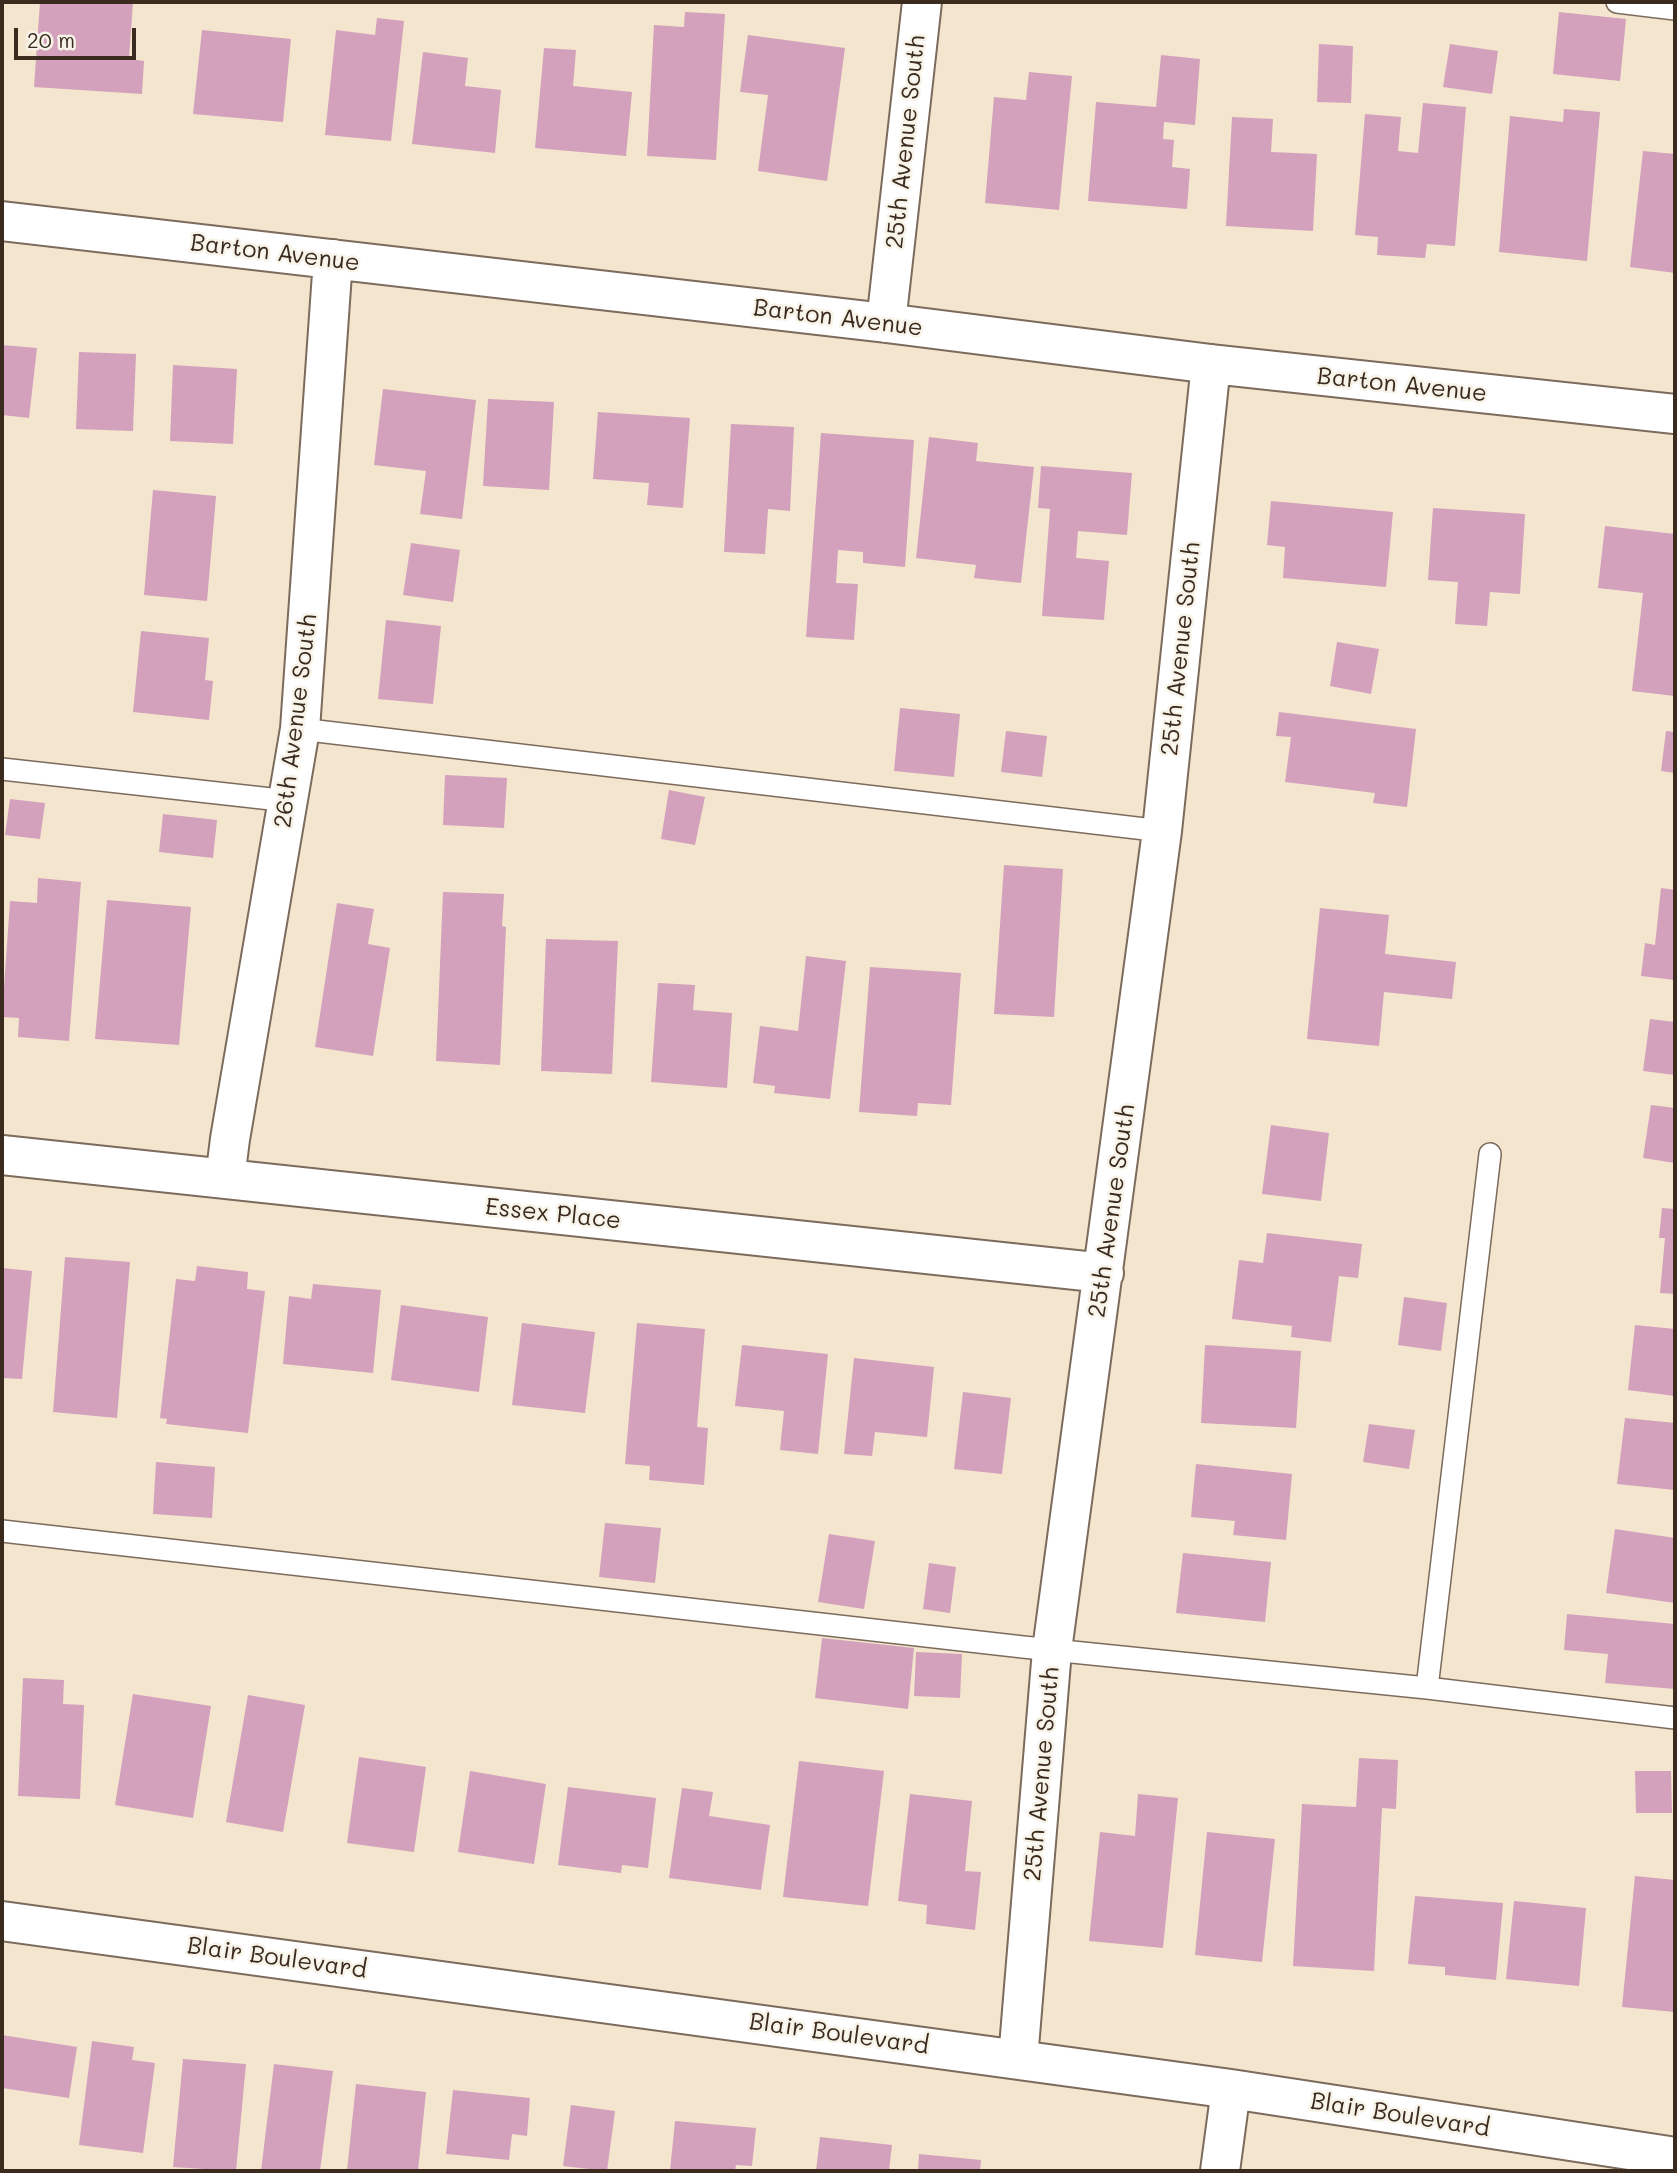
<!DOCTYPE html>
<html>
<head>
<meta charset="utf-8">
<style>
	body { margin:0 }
	#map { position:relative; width:1677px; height:2173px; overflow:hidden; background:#f4e5ce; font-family:Mali,sans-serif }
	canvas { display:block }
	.frame { position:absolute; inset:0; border:4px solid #3b2a1e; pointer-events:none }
	.scale { position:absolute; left:14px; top:28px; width:122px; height:32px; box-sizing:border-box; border:4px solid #3b2a1e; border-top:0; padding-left:9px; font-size:21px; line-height:24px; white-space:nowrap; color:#3b2a1e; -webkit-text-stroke:5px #f7f3e8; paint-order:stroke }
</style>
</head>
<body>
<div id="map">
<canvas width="1677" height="2173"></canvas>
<div class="frame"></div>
<div class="scale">20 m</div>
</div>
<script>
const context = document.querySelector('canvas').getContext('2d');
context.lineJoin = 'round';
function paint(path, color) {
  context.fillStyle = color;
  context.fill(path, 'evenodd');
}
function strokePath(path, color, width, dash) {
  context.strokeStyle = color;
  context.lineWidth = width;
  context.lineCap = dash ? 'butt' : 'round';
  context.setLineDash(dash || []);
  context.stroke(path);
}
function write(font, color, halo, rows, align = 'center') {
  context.font = font + ' Mali,sans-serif';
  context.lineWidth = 5;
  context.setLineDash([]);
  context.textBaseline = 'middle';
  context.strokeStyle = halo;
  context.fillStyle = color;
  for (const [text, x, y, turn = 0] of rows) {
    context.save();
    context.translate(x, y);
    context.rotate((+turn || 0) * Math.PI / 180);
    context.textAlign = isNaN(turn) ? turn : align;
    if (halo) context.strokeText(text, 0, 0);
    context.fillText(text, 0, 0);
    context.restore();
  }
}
paint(new Path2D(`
	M40,2H133L129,59L144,61L142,94L34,87Z
	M685,12L725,14L716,160L647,156L654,25L684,27Z
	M1559,12L1626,19L1620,81L1553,74Z
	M377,18L404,21L391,141L325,135L336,30L375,35Z
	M202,30L291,39L283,122L193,114Z
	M748,35L845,48L827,181L758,171L768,95L740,92Z
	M1319,44L1353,46L1351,103L1317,102Z
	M1450,44L1498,51L1492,94L1443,87Z
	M544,48L576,50L573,86L632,92L626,156L535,148Z
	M423,52L468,58L465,86L501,90L495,153L412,144Z
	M1161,55L1200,59L1195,125L1164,122L1163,139L1174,140L1172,167L1190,169L1187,209L1088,201L1096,102L1156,107Z
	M1029,72L1072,76L1059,210L985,203L994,97L1026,100Z
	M1423,103L1466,107L1455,246L1427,244L1425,258L1377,255L1378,237L1355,235L1365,114L1401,117L1398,151L1418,153Z
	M1564,109L1600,112L1587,261L1499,252L1510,116L1563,122Z
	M1232,117L1273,119L1271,152L1317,154L1313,231L1226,226Z
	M1643,151L1675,154V273L1630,267Z
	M2,345L37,348L29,418L2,415Z
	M79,352L136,354L133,431L76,429Z
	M173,365L237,369L233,444L170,441Z
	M383,389L476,400L462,519L420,514L426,471L374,465Z
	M488,399L554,402L549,490L483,486Z
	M598,412L690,418L683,508L647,505L649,483L593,479Z
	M731,424L794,427L790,511L768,509L765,554L724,552Z
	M821,433L914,440L905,567L863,563V552L838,550L836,583L858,584L854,640L806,637Z
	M929,437L978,443L976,461L1034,467L1021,583L974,578L976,565L916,558Z
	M1041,466L1132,473L1127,535L1078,531L1076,558L1109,561L1104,620L1042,616L1050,509L1038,508Z
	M153,490L216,496L207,601L144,595Z
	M1271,501L1393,512L1386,587L1283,578L1285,547L1267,545Z
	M1433,508L1525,514L1520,594L1490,592L1487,626L1455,624L1458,582L1428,580Z
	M1605,526L1675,534V696L1632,691L1643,593L1598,588Z
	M411,543L460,550L453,602L403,595Z
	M386,620L441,626L433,704L378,699Z
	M141,631L209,638L205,680L213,681L209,720L133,712Z
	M1337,642L1379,649L1371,694L1330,686Z
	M900,708L960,714L954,777L894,771Z
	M1279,712L1416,729L1407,807L1373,803L1375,793L1285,782L1291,737L1276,736Z
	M1006,731L1047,736L1042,777L1001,772Z
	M1666,731L1675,732V773L1661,771Z
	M445,775L507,778L504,828L443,825Z
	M669,790L705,797L695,845L661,839Z
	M10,799L45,803L40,839L5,835Z
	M163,814L217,820L213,858L159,852Z
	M1004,865L1063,869L1054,1017L994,1014Z
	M38,878L81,882L69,1041L18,1037L19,1018L2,1017L10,901L37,903Z
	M1661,888L1675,890V980L1641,976L1645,943L1655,945Z
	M443,892L504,894L502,926L506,927L500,1065L436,1061Z
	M107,900L191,907L179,1045L95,1039Z
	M337,903L374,909L368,944L390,948L373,1056L315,1047Z
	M1320,908L1389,915L1385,954L1456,962L1452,999L1384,992L1379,1046L1307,1039Z
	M546,939L618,941L612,1074L541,1071Z
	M806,956L846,961L830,1099L774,1093L775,1086L753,1083L760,1026L798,1031Z
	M870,967L961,973L951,1105L918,1103L917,1116L859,1112Z
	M658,983L695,985L693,1010L732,1013L727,1088L651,1082Z
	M1650,1019L1675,1022V1075L1643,1071Z
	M1651,1105L1675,1108V1163L1643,1158Z
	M1271,1125L1329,1133L1321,1201L1262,1194Z
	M1662,1208L1675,1209V1294L1660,1293L1665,1238H1659Z
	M1267,1233L1362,1244L1358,1278L1339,1276L1331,1342L1291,1337L1292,1326L1232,1319L1239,1260L1263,1263Z
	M65,1257L130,1262L117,1418L53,1412Z
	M197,1266L248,1272L247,1289L265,1291L248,1433L166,1424L167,1419L160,1418L176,1279L195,1281Z
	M2,1268L32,1271L22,1379L2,1378Z
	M313,1284L381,1290L373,1373L283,1364L289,1296L311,1299Z
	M1404,1297L1447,1303L1441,1351L1398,1345Z
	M401,1305L488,1317L479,1392L391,1380Z
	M522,1323L595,1332L585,1413L512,1405Z
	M637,1323L705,1329L697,1427L708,1428L704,1485L649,1480L650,1466L625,1464Z
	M1635,1325L1675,1329V1396L1628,1390Z
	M742,1345L828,1354L818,1454L780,1450L784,1411L735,1406Z
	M1205,1345L1301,1351L1296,1428L1201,1423Z
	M854,1358L934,1367L927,1437L875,1432L872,1456L844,1454Z
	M963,1392L1011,1398L1002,1474L954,1469Z
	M1625,1418L1675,1423V1490L1617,1484Z
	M1369,1424L1415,1430L1409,1469L1363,1462Z
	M156,1462L215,1467L212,1518L153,1514Z
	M1196,1464L1292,1474L1286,1540L1233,1535L1235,1521L1191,1517Z
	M605,1523L661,1528L655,1583L599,1577Z
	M1615,1529L1675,1538V1603L1606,1593Z
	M829,1534L875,1541L864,1609L818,1602Z
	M1183,1553L1271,1562L1265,1622L1176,1613Z
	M929,1563L956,1567L950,1613L923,1609Z
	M1567,1614L1675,1624V1689L1605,1683L1608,1654L1564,1650Z
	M822,1638L914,1648L908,1709L815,1698Z
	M916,1652L962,1654L960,1698L914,1696Z
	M23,1678L64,1680L63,1704L84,1705L80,1799L18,1796Z
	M133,1694L211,1706L193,1818L115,1805Z
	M248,1695L305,1705L283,1832L226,1822Z
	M359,1757L426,1767L414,1852L347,1843Z
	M1359,1758L1398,1760L1396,1809L1382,1808L1374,1971L1293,1966L1302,1804L1356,1807Z
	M799,1761L884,1771L868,1906L783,1897Z
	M470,1771L546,1784L534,1864L458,1852Z
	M1635,1771H1671L1672,1813H1636Z
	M568,1787L656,1798L648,1868L622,1865L621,1873L558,1865Z
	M682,1788L713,1792L709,1816L770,1825L761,1890L669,1878Z
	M910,1794L972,1801L965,1871L981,1872L975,1930L926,1924L927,1905L898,1901Z
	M1138,1794L1178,1798L1163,1948L1089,1941L1100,1832L1135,1836Z
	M1207,1832L1275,1839L1262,1962L1195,1955Z
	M1635,1876L1675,1880V2012L1622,2007Z
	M1415,1896L1503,1903L1496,1980L1445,1975V1967L1408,1964Z
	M1514,1901L1586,1908L1579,1986L1506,1979Z
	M2,2035L77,2047L69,2098L2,2088Z
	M92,2041L134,2047L132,2060L155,2063L143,2153L79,2145Z
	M183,2059L246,2064L236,2171L173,2167Z
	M274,2064L333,2071L320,2171H261Z
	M356,2084L426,2092L418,2171H347Z
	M453,2090L530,2098L527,2136L512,2134L509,2160L446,2154Z
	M571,2105L615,2111L607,2171L563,2166Z
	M675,2121L756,2128L752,2166L736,2165L735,2171H670Z
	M820,2137L892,2145L889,2171H816Z
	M919,2154L981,2160L980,2171H918Z`), '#d3a1bc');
const lane = new Path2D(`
	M1617,2L1675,9
	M300,729L1162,831
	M2,769L289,801
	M2,1531L1023,1647L1427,1688L1675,1718
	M1427,1688L1490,1154`);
const street = new Path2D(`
	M2,221L886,323L1211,364L1675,414
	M886,323L922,2
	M2,1155L1104,1273
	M225,1179L230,1139L300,729L333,259
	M2,1921L1231,2089L1675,2157
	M1018,2059L1052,1650L1162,831L1211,364
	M1220,2171L1231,2089`);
strokePath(lane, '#7c6b5c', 24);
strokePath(street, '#7c6b5c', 42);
strokePath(lane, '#fff', 21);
strokePath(street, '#fff', 38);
write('24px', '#3b2a1e', '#f7f3e8', [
	["25th Avenue South",906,142,-84],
	["Barton Avenue",275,253,7],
	["Barton Avenue",838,318,7],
	["Barton Avenue",1402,385,6],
	["25th Avenue South",1181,649,-84],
	["26th Avenue South",296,721,-83],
	["25th Avenue South",1112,1211,-82],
	["Essex Place",553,1214,6],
	["25th Avenue South",1042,1774,-85],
	["Blair Boulevard",277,1958,8],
	["Blair Boulevard",839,2034,8],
	["Blair Boulevard",1400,2115,9]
]);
</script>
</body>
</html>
